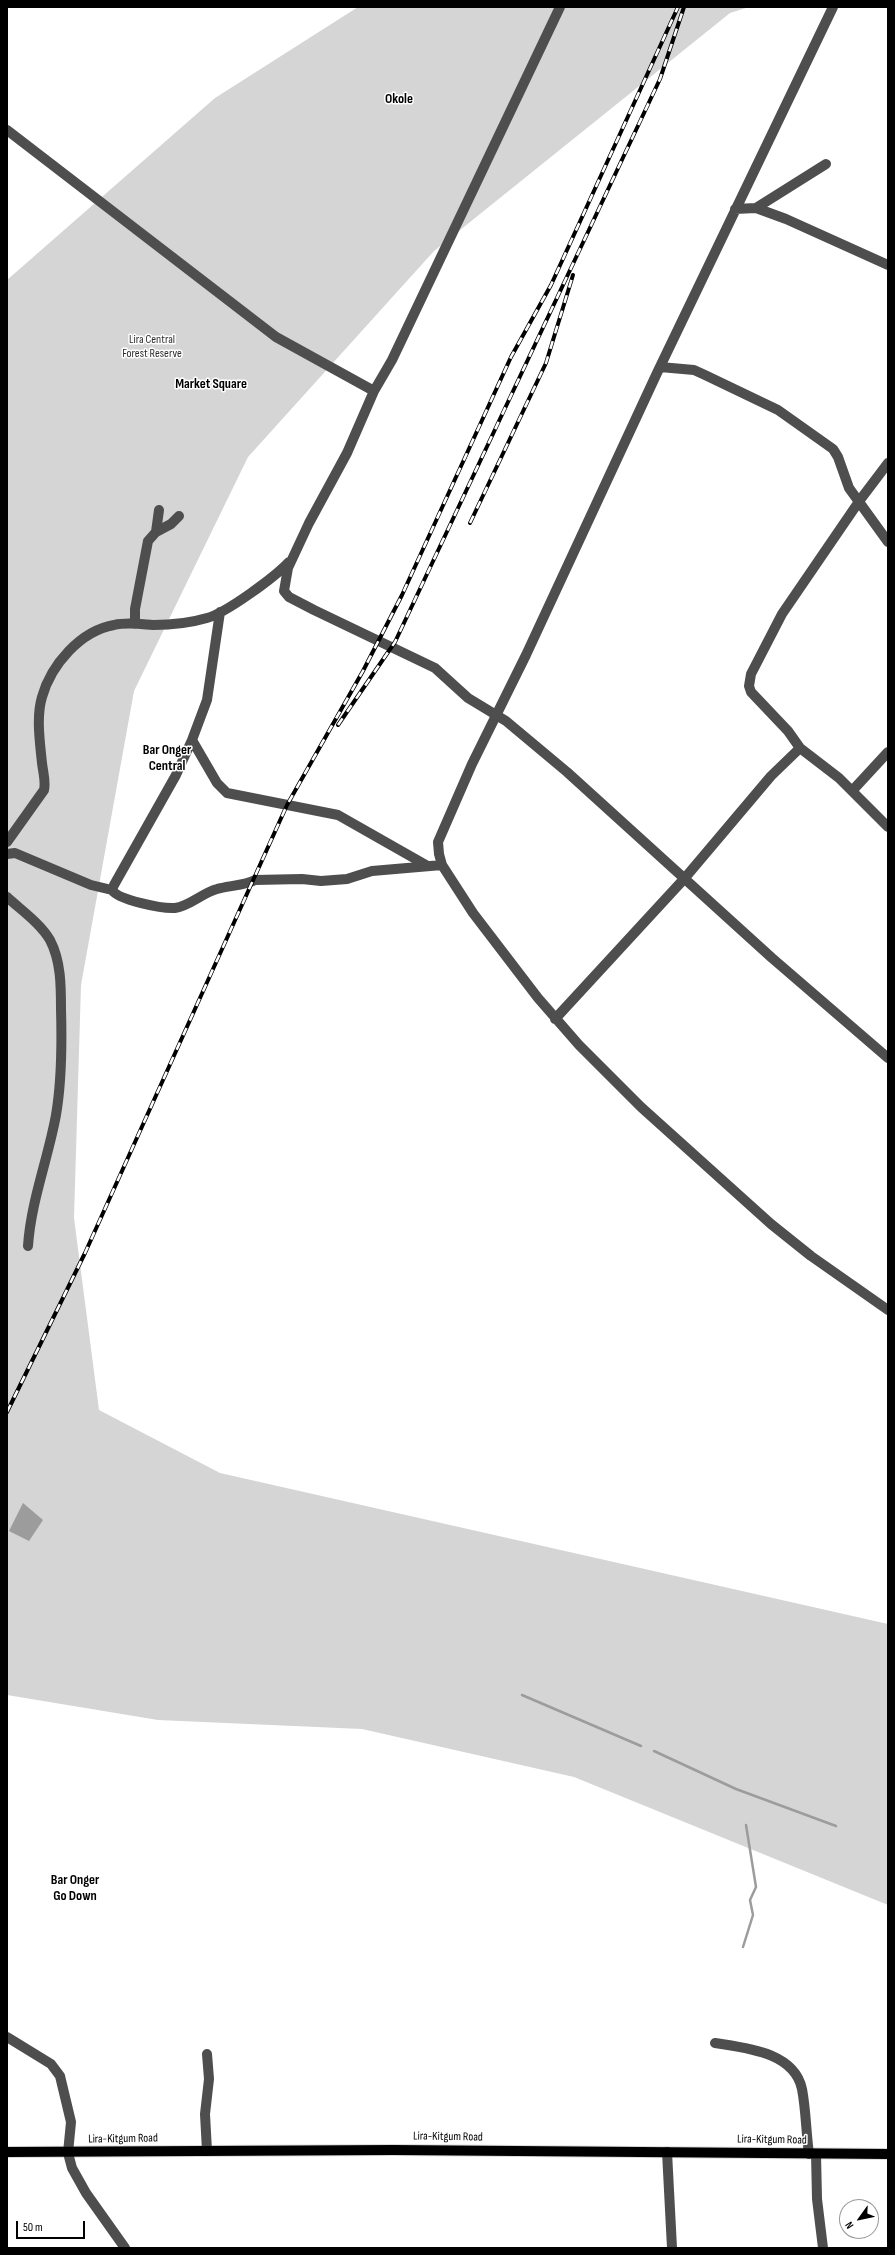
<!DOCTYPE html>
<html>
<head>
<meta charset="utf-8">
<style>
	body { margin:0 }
	#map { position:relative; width:895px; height:2255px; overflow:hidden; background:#fff; font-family:"Sofia Sans Condensed",sans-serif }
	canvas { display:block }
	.frame { position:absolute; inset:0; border:8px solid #000; pointer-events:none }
	.north { position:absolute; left:839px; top:2199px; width:40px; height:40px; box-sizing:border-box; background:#fff; border:1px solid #999; border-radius:50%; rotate:237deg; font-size:11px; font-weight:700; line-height:16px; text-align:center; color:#000 }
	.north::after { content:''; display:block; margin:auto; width:14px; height:18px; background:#000; clip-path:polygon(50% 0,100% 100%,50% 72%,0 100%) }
	.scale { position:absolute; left:16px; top:2221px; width:69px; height:18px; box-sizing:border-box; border:2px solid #000; border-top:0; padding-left:5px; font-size:12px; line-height:14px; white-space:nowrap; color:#000; -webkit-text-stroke:3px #fff; paint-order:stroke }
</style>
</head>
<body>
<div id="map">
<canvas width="895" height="2255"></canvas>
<div class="frame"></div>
<div class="north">N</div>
<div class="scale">50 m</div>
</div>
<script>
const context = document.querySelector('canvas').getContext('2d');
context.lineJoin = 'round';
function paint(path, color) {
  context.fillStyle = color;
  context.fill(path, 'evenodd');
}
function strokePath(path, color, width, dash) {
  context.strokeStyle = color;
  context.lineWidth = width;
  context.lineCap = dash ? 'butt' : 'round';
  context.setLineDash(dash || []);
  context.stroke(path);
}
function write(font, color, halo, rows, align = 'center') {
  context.font = font + ' "Sofia Sans Condensed",sans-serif';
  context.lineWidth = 3;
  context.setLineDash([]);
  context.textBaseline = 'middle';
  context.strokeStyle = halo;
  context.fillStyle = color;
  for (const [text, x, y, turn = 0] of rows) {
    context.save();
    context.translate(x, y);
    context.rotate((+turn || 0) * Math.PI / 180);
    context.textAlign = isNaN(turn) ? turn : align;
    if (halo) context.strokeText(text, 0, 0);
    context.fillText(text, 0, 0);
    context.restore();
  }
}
paint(new Path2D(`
	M358,7H749L730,13L434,251L248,457L134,691L81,985L74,1218L99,1410L220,1473L888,1624V1905L574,1777L362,1729L158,1720L7,1695V280L215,98Z`), '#d5d5d5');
paint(new Path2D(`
	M23,1503L43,1520L29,1541L9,1531Z`), '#9c9c9c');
strokePath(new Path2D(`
	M522,1695L641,1746
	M654,1751L736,1789L836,1826
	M743,1947L753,1915L750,1900L756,1887L746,1825`), '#9c9c9c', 2.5);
const major = new Path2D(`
	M7,2152L393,2150L888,2154`);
strokePath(major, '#dbdbdb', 12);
strokePath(new Path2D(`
	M560,7L392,360L374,391L347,453L309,523L288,568L284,591L289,597L314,610L435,668L468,698L506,721L567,772L772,958L888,1058
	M833,7L657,373L526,655L472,764L438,842L439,854L442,865L473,913L538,998L579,1045L641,1107L771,1224L811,1256L888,1310
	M7,130L276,337L374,391
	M756,208L786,219L888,265
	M735,209L756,208L826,164
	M660,367L694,370L705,375L778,410L833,449L838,457L849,488L888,542
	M156,532L159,510
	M220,612L207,700L192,740L176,775L114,885L112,890C118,900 163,909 175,908C190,906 202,893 217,889C227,886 247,885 255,880L302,879L321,881L347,879L372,871L442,865
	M135,624V609L148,541L156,532L171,524L179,516
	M192,740L217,783L227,793L338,815L426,865
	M800,748L788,731L751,692L749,686L751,674L782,614L860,500L888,463
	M852,791L888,752
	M7,842L44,790C46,782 43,772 42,763C40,743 36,717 42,697C51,665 80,631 114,625C127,622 140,624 153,625C171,625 190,623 207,618C226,613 275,577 289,562
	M7,854L15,853L91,885L112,890
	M7,897C21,910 40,923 50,940C61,961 61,986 61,1009C62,1044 62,1080 56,1115C48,1159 31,1201 28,1246
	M555,1019L684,879L771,776L800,748L839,778L888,827
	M7,2037L51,2064L60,2076L71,2122L68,2153L72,2168L86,2193L125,2248
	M715,2043C746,2048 794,2052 802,2089C806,2110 806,2132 809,2154
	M207,2151L205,2114L209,2079L207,2054
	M667,2152L672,2248
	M816,2154L817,2199L823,2248`), '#4e4e4e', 10);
strokePath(major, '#000', 10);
const rail = new Path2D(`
	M470,523L546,363L573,275
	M338,725L395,642L660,79L684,7
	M7,1412L85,1253L287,805L363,671L402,595L511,357L551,285L678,7`);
strokePath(rail, '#000', 4);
strokePath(rail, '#fff', 2.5, [8]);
write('12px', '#2c2c2c', '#fff', [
	["Lira Central",152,340],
	["Forest Reserve",152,354]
]);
write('12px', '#000', '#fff', [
	["Lira-Kitgum Road",448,2137,1],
	["Lira-Kitgum Road",123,2139,-1],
	["Lira-Kitgum Road",772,2140,1]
]);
write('bold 14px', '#000', '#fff', [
	["Okole",399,99],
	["Market Square",211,384],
	["Bar Onger",167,750],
	["Central",167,766],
	["Bar Onger",75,1880],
	["Go Down",75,1896]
]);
</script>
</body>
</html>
